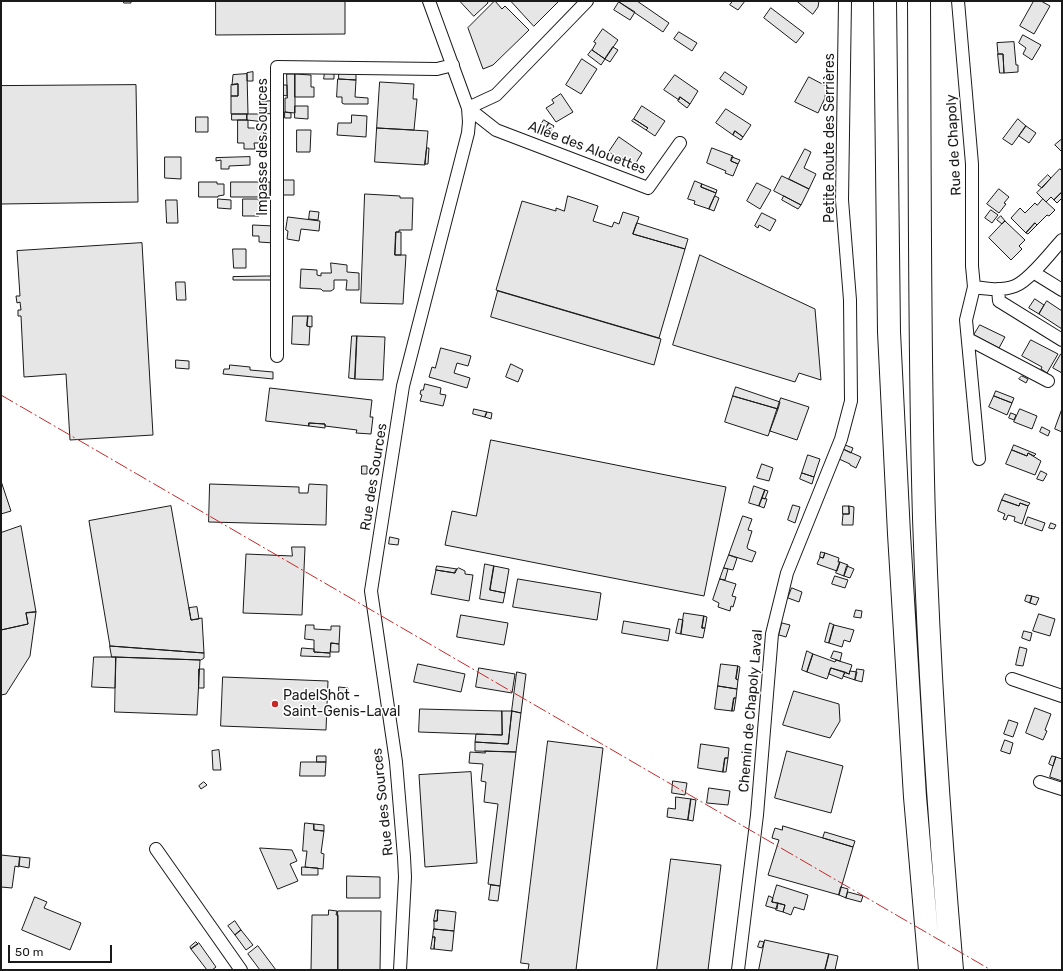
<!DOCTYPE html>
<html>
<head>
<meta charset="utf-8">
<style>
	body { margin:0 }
	#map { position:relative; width:1063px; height:971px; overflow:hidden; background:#fff; font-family:Rubik,sans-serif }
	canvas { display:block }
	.frame { position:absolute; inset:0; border:2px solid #1a1a1a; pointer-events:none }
	.scale { position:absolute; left:8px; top:945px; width:104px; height:18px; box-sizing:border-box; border:2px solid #1a1a1a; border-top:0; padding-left:5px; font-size:12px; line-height:14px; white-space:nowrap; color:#1a1a1a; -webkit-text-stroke:3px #fff; paint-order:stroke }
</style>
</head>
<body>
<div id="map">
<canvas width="1063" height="971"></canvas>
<div class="frame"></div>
<div class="scale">50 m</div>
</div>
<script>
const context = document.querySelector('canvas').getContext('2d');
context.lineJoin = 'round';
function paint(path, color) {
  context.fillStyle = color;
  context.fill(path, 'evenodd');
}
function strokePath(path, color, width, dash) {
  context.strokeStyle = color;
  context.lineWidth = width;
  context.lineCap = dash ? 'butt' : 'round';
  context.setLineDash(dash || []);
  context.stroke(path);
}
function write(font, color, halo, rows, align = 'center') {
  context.font = font + ' Rubik,sans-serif';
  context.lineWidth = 3;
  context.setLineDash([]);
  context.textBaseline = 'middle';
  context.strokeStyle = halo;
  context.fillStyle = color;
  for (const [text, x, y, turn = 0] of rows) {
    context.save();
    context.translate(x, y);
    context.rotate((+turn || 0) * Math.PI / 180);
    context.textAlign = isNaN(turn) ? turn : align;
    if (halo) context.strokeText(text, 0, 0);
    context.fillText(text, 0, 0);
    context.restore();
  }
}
const building = new Path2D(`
	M124,1H131V3H124Z
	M216,1H345V34L216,35Z
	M460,1H487L488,3L474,16Z
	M495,1L502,9L505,6L529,30L493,65L483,69L468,28Z
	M511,1H559L534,26Z
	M620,1H637L669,23L663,32L619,2Z
	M733,1H745L738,10L730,5Z
	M797,1H819L818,7L813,14Z
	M1034,1H1041L1050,6L1034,34L1020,26Z
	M619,2L635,12L630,20L614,10Z
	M771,8L804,33L796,43L764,18Z
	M603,29L618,40L605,59L592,50L596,43L594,42Z
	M679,32L697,43L692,51L674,39Z
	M1023,35L1041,45L1032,60L1023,54L1026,48L1019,43Z
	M1014,42L1016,65H1018V72L1004,73L1003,54H998L997,43Z
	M613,47L618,50L610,62L605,59Z
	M592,50L605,59L601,65L588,55Z
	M998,54H1003L1004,73H1000Z
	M582,59L597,69L581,94L566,85Z
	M253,72V81H247V73Z
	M325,72H334V79H324Z
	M339,72H356V80L339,79Z
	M725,72L747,87L743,95L720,79Z
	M247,74L248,114H231V96H238V84L232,85L233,75Z
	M287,74H295V113L285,112V98H287Z
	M295,74L311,75V87H314V97H295Z
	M675,75L698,91L690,104L680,97L679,100L664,90Z
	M809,77L826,86L825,98L818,113L795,102Z
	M338,79L356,80L355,97L368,98V104H344L342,103V97H337Z
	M380,82L414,84L413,99H417L414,130L377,128Z
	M238,84V96H231V85Z
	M136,85L138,202L1,204V86Z
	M283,85H287V96L283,95Z
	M561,94L573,112L556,122L546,108L554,103L552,100Z
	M680,97L690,104L687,108L678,101Z
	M272,101V114L260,113V102Z
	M295,106H308V119L295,118Z
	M642,106L665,121L655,136L646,130L648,128L634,119Z
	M726,109L751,125L743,137L735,131L733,135L716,123Z
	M285,112L291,113V118H285Z
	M232,114H247V120H232Z
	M247,114H265V122L247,120Z
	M352,115L367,116L366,137L337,135L338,123H351Z
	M196,117H208V132H196Z
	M634,119L648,128L646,130L632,121Z
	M1018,119L1026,126L1012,145L1003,139Z
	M238,120H248V128H263L264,134L266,133V137H264V143H254L255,149H244V143H238Z
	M544,120L549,123L544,130L539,127Z
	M549,123L554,126L549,134L544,130Z
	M1026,126L1036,133L1029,143L1019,136Z
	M377,128L428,131L425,165L375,162Z
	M297,130H311L310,152H297Z
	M735,131L743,137L741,140L733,135Z
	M619,137L642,153L634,166L622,157L620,159L609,152Z
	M1062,139V152L1055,145Z
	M427,148H429L428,164H425Z
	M712,148L733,156L731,161L738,164L733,176L725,173L726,171L707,163Z
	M805,149L811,152L804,168L816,174L809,189L789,179Z
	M165,157H181V179L165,178Z
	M250,157V165L229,166V169H221V160L216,161V158Z
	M732,157L740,160L738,164L731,161Z
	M1060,169L1062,171V192L1054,200L1051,197L1046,202L1037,193Z
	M1048,175L1051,178L1042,188L1038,185Z
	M782,176L809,189L801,205L774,191Z
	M283,180H294V195H283Z
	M695,181L702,184L701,187L716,193L709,209L694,204L695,201L688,199Z
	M199,182H217V184H224V195L218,196V197H199Z
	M231,182H270V197H231Z
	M757,183L771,190L760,209L747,201Z
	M702,184L717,190L716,193L701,187Z
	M999,189L1009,197L1004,203L1006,204L999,213L987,204Z
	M1062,192V198L1057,203L1054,200Z
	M365,194L400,196V198H413L412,230H399V232H396L395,255H406L403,304L361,303Z
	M568,196L598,206L593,221L612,227L614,222L619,224L623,212L639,217L633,234L685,249L659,338L496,290L522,201L556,211V208L564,211Z
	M715,196L719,198L714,211L709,209Z
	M784,196L801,205L798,209L782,200Z
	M218,199L231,200V209L218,208Z
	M243,199H259V216H243Z
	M1043,199L1055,210L1049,216L1047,215L1037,225L1035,223L1026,233L1011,218L1020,208L1025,213L1035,203L1037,205Z
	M166,200H177L178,223H167Z
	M991,210L998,215L992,223L985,218Z
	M310,211L319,212L318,220L309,219Z
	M762,213L776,220L770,231L759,225L758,228L755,226Z
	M1001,216L1005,221L1002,224L997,220Z
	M288,217L320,221L319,231L301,229L299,241L287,239L288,231L286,230Z
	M1005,221L1025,240L1019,246L1022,249L1011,260L989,238Z
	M637,223L688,239L685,249L633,234Z
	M1035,223L1037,225L1028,234L1026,233Z
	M253,225L274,226V243L259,242V236H253Z
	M396,232H401V255H395Z
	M142,243L153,435L70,440L66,374L24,377L21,316H18V310H21L20,302L17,303L16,296H20L17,251Z
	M233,249H246V268H234Z
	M700,255L815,309L821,380L799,373L795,382L673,345Z
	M331,263L347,265V272L359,273V290H346L347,280H334V289L331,291H323L321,289L300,288L301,269L317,270V275L321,276V273H331Z
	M267,276H274V280H233V277Z
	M176,282H185L186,300H177Z
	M498,291L661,339L654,365L491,317Z
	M1035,299L1044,305L1039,314L1029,308Z
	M1047,301L1062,311V329L1039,314Z
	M293,316H308L307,326L310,327L309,345L292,344Z
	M308,316H312V327L307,326Z
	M980,325L1005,337L999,348L974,335Z
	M352,336H357L355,379L349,378Z
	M357,336L385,337L383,380L355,379Z
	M1031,340L1058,354L1047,373L1041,369L1042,367L1022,356Z
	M441,348L471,356L468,366L457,363L454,373L470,378L467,388L429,377L432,367L435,368Z
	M1061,354H1062V373L1053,368Z
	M176,360L189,361V369L176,368Z
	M511,364L523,370L518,382L506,377Z
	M230,365L250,367V370L273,372V379L223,374L224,369H229Z
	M1022,376L1028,379L1026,383L1019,379Z
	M425,384L441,388L440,394L446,395L443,406L420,401L422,395L420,394L421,390H423Z
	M736,387L780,402L778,409L733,396Z
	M270,388L372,400L370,417H373L371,434L356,433L357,430L325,426V424L309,423V426L266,421Z
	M996,391L1014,398L1012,403L994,396Z
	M733,396L778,409L768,436L725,422Z
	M994,396L1012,403L1007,415L989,407Z
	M781,398L809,407L797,440L770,431Z
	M474,409L487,412L485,417L473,414Z
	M1020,409L1037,416L1032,429L1014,422Z
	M1062,409V432L1055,429Z
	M487,412L492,413L491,419L485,417Z
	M1011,413L1016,415L1014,420L1009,418Z
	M309,423L325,424V428L309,426Z
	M1042,427L1050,431L1048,436L1040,432Z
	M491,440L726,487L704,596L445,545L452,511L476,516Z
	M845,445L853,448L851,453L843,449Z
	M1014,445L1036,454L1034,456L1028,453L1027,456L1012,450Z
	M843,449L861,457L856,468L850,465V464L839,459Z
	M1012,450L1027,456L1028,453L1041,461L1035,475L1006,464Z
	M808,455L820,459L814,477L802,473Z
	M762,464L773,468L769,481L757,478Z
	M362,466H367V474H362Z
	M1041,471L1047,474L1043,481L1037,479Z
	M802,473L814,477L812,484L800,479Z
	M1,481L11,511L1,514Z
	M210,484L299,487V493H308L309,484L327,485L326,525L209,522Z
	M754,486L765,490L759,506L749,503Z
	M765,490L768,491L765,499L762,498Z
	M1005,494L1030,503L1028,506L1020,503L1019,506L1002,500Z
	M762,498L767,499L764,508L759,506Z
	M1002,500L1019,506L1020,503L1028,506L1022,524L1014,521L1015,517L1008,515L1006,520L1003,519L1005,514L998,511Z
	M793,505L800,507L795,523L788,520Z
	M171,506L191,620L202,618L204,653L110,646L89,521Z
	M843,506H849V514H843Z
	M849,506L854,507L853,525H842L843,514H849Z
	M743,516L752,519L748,530L752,531L747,547L748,549L756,552L752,562L729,555Z
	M1028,517L1045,523L1042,531L1025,525Z
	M1051,523L1056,525L1054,529L1049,528Z
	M21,526L36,612L26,613L28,624L1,630V533Z
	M390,537L399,539L398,545L389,544Z
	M292,547H305L302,615L243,613L246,554L292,556Z
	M821,552L825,553L823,558L820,557Z
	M825,553L839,558L838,562H840L837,571L817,564L820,557L823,558Z
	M729,555L737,558L733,570L724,568Z
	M840,562L848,565L844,576L836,573Z
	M485,564L494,566L490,590L505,593L503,603L480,599Z
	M437,566L457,569L455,573L436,570Z
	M494,566L509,569L505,593L490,590Z
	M847,566L854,569L850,578L844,576Z
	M459,568L465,571V574L473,575L469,601L431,594L436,570L455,573V571Z
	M724,568L728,569L725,580L720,579Z
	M835,576L848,580L845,588L832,584Z
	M518,579L601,593L597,620L513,607Z
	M720,579L736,584L732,596L736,597L733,607L731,606L730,611L718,607L719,603L713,600Z
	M792,588L802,592L799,602L788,598Z
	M1027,595L1032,596L1030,603L1025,601Z
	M1032,596L1039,598L1036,605L1030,603Z
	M197,607L199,619L191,620L189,608Z
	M856,610L862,611L861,618L854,617Z
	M36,612L30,656L6,694L1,695V630L28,624L26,613Z
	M684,613L704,616L702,628H705L703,638L681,634Z
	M1039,614L1055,619L1050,636L1033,631Z
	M461,615L508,623L504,645L457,637Z
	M704,616L707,617L705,628H702Z
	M679,619L683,620L681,634L676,633Z
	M624,621L670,629L668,641L622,633Z
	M782,623L790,625L786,637L779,635Z
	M830,623L834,625L829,643L825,642Z
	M306,625H314V629L331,630V626H340L339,644L331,643L330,653L314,652V640L305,639Z
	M834,625L854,630L850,642L844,640L842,647L829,643Z
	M1024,631L1032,633L1030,641L1022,638Z
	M331,643L339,644V652H331Z
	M110,646L204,653V658L201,660L112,657Z
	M1020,647L1027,649L1023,666L1016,665Z
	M302,648L314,649V652L330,653V657L301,656Z
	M807,651L813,654L807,672L802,670Z
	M834,651L842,653L840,661L831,658Z
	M813,654L835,662L836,660L852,665L849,674L831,668L827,679L807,672Z
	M94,657H116L115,688L92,687Z
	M116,657L200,660L197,715L115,712Z
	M418,664L465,674L461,692L414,682Z
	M721,664L738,666L736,679L738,680L737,689L718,686Z
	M738,666L740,667L738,680L736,679Z
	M479,668L515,674L512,693L476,687Z
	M831,668L845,672L842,679L829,674Z
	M199,669H204V688H199Z
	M857,669L864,670L862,682L855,680Z
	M850,671L857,672L855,680L843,676L845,672L849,674Z
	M517,672L526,674L521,713L512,711Z
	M223,677L328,681L326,730L221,726Z
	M718,686L737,689L736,698H734L732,711L715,709Z
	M339,687L348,688L347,694H339Z
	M794,691L839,704L840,721L830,738L783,725Z
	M734,698H736L734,711H732Z
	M1035,708L1051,714L1045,730L1047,731L1043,740L1026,733Z
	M420,709L502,711V735L419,732Z
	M502,711H512L508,744L475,742L476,734L502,735Z
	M512,711L521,713L516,752L475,751V742L508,744Z
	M1009,720L1018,723L1013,737L1004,734Z
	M1005,740L1013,743L1010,754L1001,751Z
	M548,741L603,748L576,970H528L529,964L521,963Z
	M701,744L729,748L728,758H725L723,772L698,768Z
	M219,750L221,770H213L212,751Z
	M485,751L516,752L500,886L488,884L498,804L484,802L486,782L481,781L483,764L469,763L470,752L485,753Z
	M787,751L843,766L831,813L775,798Z
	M317,756H326V762H317Z
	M1052,756L1056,757L1053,766L1049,764Z
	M1056,757L1062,759V781L1050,777Z
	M725,758H728L726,772H723Z
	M301,762H326L325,776H300Z
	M471,772L477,863L425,867L419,775Z
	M673,781L687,783L685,795L672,793Z
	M204,782L207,785L201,789L199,786Z
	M709,788L730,791L728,805L707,803Z
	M676,797L691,799L688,820L667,817L668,808L675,809Z
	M691,799L696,800L693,821L688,820Z
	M305,823L314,824V830L324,831L321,853L324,854L323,869L305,867L307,851H303Z
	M314,824L324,825V831L314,830Z
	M783,826L853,847L839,895L768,875L779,840L772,838L773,834L775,828L782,830Z
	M825,832L855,841L853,847L823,838Z
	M260,848L292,850L297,861L290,864L298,881L278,889Z
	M1,855L20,857L19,867L15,866L12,888L1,887Z
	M20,857L30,858L29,868L19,866Z
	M671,859L721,865L708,970H657Z
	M302,867L318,868V875H302Z
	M347,876L380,877V898H347Z
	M491,885L500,886L498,901L489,900Z
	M777,885L808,895L804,910L794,907L791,915L783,912L785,905L772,902Z
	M841,887L848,889L846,898L839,895Z
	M848,892L863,896L861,902L846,898Z
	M769,896L773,898L772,902L778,903L777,909L766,906Z
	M35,897L47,902L44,908L81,923L70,950L22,930Z
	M778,903L785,905L783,912L776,910Z
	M329,910L337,911L336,915H338V970H311L312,915H328Z
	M436,910H438L437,921H434Z
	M438,910L456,912L454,931L434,929V921H437Z
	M338,911H381L380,970H338Z
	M235,921L241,930L235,935L228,926Z
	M434,929L454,931L452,951L434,949L435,937H433Z
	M241,930L253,945L246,950L235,935Z
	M433,937H435L434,949H431Z
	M765,940L829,954L825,970H759Z
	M760,941L764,942L762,948L758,947Z
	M196,942L198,944L191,949L190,947Z
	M199,943L216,967L212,970H207L191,949Z
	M258,946L276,970H260L248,954Z
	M829,954L838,956L835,970H825Z`);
paint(building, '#e6e6e6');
strokePath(building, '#1a1a1a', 1);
const street = new Path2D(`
	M958,1L972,164V266L974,287C988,289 1002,291 1015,286C1030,280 1051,252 1062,240
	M468,108L496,130L648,188L680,143
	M468,108L496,95L587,1
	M1033,272L1062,290
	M974,287L966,320L979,459
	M998,289L999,301L1062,340
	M968,339L1048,381
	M277,356V67L437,69L453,65
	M1012,679L1062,696
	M1040,782L1062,789
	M156,849L241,970
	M400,970L405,877L404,857L396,762L371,591L403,386L468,133L469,122L468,108L429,1
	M738,970L757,815L772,634L787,573L841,439L851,401L850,300L842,200L845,1`);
const highway = new Path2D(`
	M885,1L889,332L899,534L915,797L930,970
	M919,1C920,173 919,346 924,518C929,669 939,820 952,970`);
strokePath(street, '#1a1a1a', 14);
strokePath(highway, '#1a1a1a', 24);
strokePath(street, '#fff', 12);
strokePath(highway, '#fff', 22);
strokePath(new Path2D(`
	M1,395L991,970`), '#c62828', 1, [14, 3, 2, 3]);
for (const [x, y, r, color] of [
	[275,704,4,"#c62828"]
]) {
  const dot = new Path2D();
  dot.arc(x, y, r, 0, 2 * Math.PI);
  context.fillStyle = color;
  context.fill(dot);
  strokePath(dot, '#fff', 1.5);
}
write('14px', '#1a1a1a', '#fff', [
	["Petite Route des Serrières",830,138,-90],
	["Rue de Chapoly",954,145,-93],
	["Impasse des Sources",263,147,-90],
	["Allée des Alouettes",587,148,21],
	["Rue des Sources",374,477,-81],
	["Chemin de Chapoly Laval",751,711,-85],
	["Rue des Sources",383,802,-96]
]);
write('14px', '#1a1a1a', '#fff', [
	["PadelShot -",283,696],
	["Saint-Genis-Laval",283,712]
], 'left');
</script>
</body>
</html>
